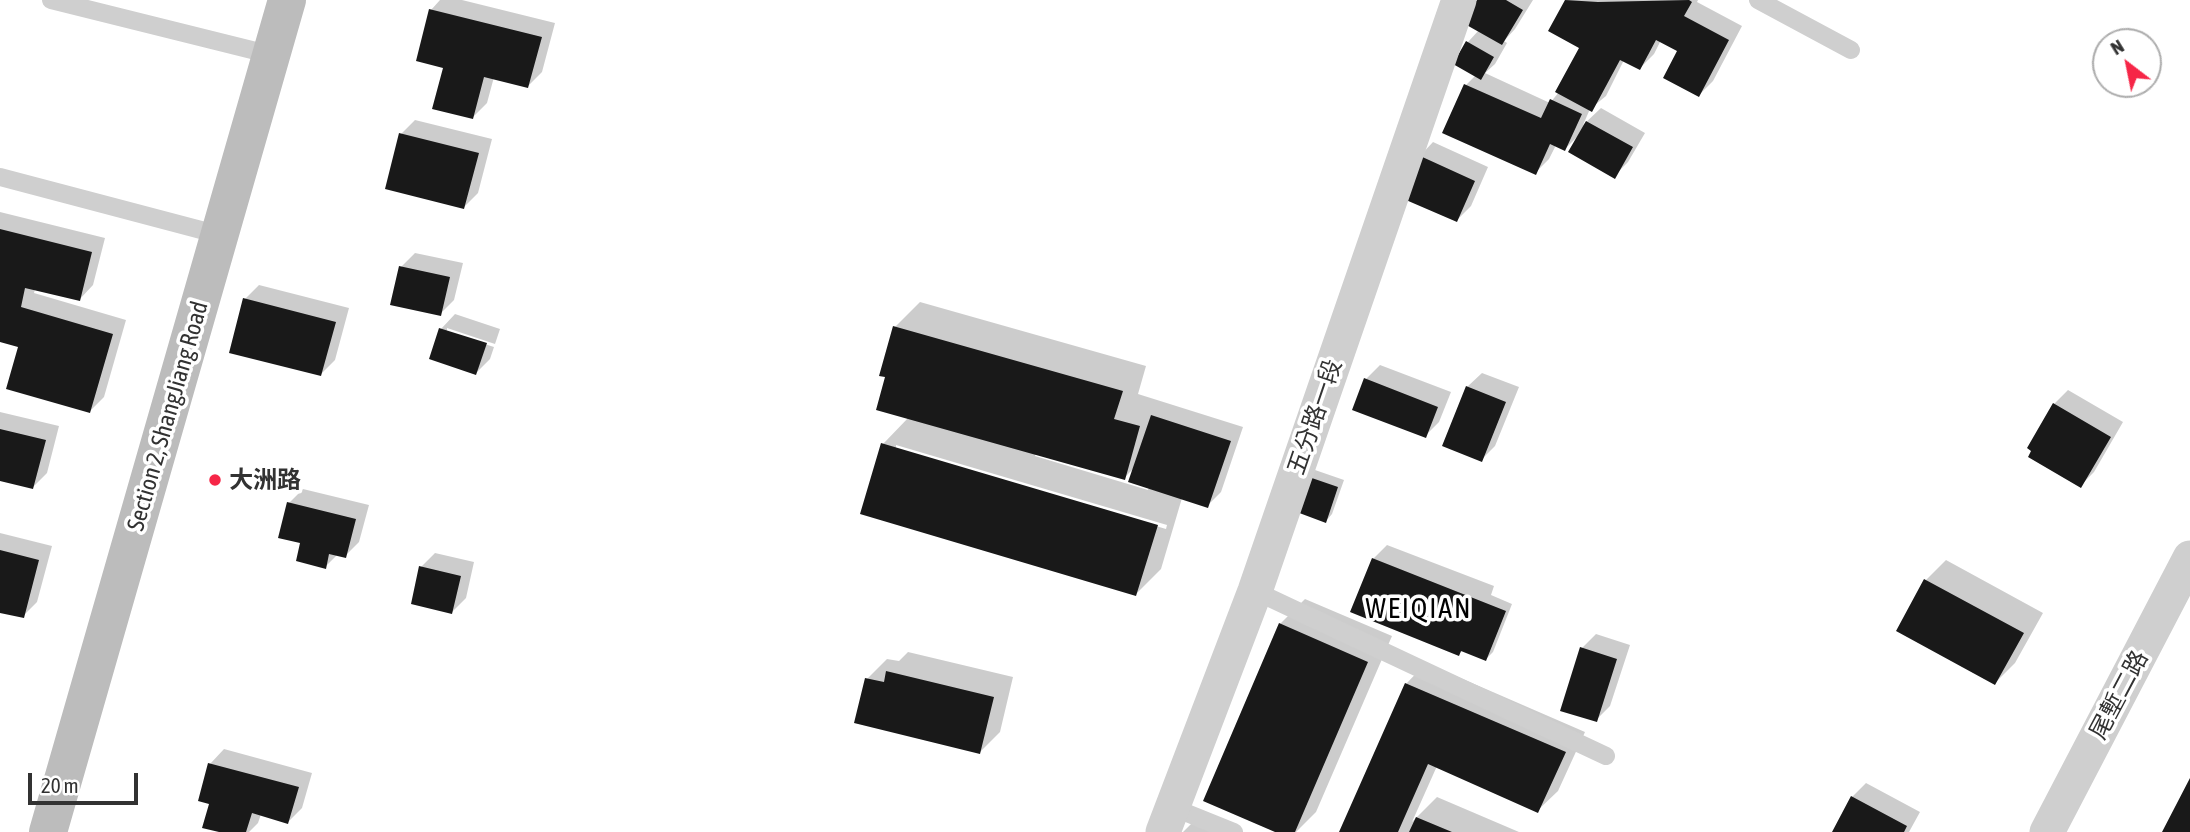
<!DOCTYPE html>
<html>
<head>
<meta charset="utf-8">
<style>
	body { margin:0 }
	#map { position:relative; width:2190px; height:832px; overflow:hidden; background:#fff; font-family:"Asap Condensed",sans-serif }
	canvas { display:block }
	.north { position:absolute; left:2092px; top:28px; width:70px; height:70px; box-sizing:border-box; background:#fff; border:2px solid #adadad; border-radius:50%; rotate:328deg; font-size:19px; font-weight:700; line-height:28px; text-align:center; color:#323232 }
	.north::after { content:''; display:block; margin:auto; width:24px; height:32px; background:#f62647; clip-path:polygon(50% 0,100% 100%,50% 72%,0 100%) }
	.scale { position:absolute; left:28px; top:773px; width:110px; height:32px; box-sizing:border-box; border:4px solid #323232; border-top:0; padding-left:9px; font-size:21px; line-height:24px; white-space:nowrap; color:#323232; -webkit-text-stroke:5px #fff; paint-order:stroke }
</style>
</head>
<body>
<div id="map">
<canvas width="2190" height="832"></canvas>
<div class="north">N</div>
<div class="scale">20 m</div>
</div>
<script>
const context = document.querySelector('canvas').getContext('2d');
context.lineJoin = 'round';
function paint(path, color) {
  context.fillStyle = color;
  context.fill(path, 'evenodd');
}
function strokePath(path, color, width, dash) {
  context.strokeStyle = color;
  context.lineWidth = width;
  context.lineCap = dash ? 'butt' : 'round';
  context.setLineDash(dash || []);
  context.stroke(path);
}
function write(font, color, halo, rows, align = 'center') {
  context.font = font + ' "Asap Condensed","Noto Sans TC",sans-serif';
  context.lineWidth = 7;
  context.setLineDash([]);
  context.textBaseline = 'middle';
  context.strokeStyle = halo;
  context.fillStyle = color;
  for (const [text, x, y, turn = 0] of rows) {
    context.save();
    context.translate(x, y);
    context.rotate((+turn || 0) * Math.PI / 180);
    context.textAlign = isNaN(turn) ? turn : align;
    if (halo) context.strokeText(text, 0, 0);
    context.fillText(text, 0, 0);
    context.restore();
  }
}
paint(new Path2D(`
	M440,0H462L555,23L542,72L528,86L494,77L487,103L473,117L445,66L431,10Z
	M1479,0H1533L1515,29L1504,41L1507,43L1495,64L1485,73L1550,103L1559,92L1581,47L1551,31L1567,0H1698L1697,2L1742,26L1713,81L1699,95L1679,50L1661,40L1654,54L1640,68L1624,60L1606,96L1590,109L1583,125L1601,108L1645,133L1628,162L1614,176L1578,136L1565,149L1556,145L1549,159L1535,173L1466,85L1476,75L1455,63L1468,42L1479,30Z
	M415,120L492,139L478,193L464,207L401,134Z
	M1433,142L1488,167L1471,206L1457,220L1419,157Z
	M0,212L105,238L93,285L79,300L35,289L34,293L126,320L104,397L90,411L20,346L0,340Z
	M415,253L463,263L454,300L440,314L401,267Z
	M259,285L349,308L335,360L321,374L245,299Z
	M920,302L1146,366L1138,394L1243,427L1221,492L1207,506L1182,498L1161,569L1136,594L883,444L909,417L887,376L895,327ZM896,445L1167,525L1166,529L896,449ZM1036,453L1124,478L1136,466L1149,487L1148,490L1035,456Z
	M455,314L500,329L495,344L447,328V332L494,347L490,359L476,373L431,358L441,329Z
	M1380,365L1451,392L1439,422L1425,436L1366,379Z
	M1482,373L1519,387L1495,446L1481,460L1467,387Z
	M2068,390L2123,422L2094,472L2080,486L2054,404Z
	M0,412L59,426L47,473L33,487L0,480Z
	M1315,470L1344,480L1332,514L1326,521L1296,510Z
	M303,489L369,505L359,542L345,556L338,554L325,567L302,542L289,503Z
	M0,533L52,546L37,602L23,616L0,611Z
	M1387,545L1494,586L1491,595L1512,604L1493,652L1486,659L1463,650L1459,654L1373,559Z
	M435,553L474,562L466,598L452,612L421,567Z
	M1946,560L2043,613L2015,663L1995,683L1926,580Z
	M1305,599L1392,636L1316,812L1296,832H1280V624Z
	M1596,634L1630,645L1610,706L1596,720L1582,648Z
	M908,652L1013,677L1000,732L980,752L867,679L887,659L899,661Z
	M1426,663L1585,732L1558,791L1537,811L1437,766L1412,822L1437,797L1519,832H1341L1406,684Z
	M224,749L312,773L302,808L288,822L261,814L258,823L249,832H226L211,803L210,764Z
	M1866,783L1920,812L1909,832H1834L1852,797Z
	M1193,822L1220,832H1183Z`), '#0003');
paint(new Path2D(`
	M1477,0H1506L1523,10L1502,45L1463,23Z
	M1565,0L1598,2L1689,0L1692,2L1684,16L1729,40L1699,97L1663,78L1677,51L1656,40L1640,70L1620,60L1592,112L1555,92L1579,48L1548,31Z
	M429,9L542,37L528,88L484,77L473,119L432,109L443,68L416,61Z
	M1466,41L1494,57L1481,80L1453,64Z
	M1464,84L1541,118L1550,99L1582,114L1565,151L1550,144L1536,175L1442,133Z
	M1586,121L1633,147L1615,179L1568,152Z
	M399,133L479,153L464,209L385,189Z
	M1418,155L1475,181L1457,222L1399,197Z
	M0,229L92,252L80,301L25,288L21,307L113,334L90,413L6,389L18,347L0,342Z
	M399,266L450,277L441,316L390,305Z
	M243,298L336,322L321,376L229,353Z
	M893,326L1123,391L1114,419L1140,426L1125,480L876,410L885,377L879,376Z
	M439,328L487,343L476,375L429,359Z
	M1364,378L1438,407L1426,438L1352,410Z
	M1466,386L1506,402L1482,462L1442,446Z
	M2053,403L2111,437L2081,488L2028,457L2031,451L2027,448Z
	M1151,415L1231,441L1208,508L1128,482Z
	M0,429L46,440L33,489L0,481Z
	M881,443L1158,525L1136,596L860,514Z
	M1306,476L1338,487L1326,523L1294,511Z
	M287,502L356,519L346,558L329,554L326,569L296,561L300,543L278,538Z
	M0,550L39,560L24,618L0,613Z
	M1372,558L1506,611L1486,661L1461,651L1459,656L1350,612Z
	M419,566L461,576L452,614L411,604Z
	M1924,579L2024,633L1995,685L1896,631Z
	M1279,623L1368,662L1295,832H1275L1203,801Z
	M1580,647L1617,659L1597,722L1560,711Z
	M886,671L994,697L980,754L854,723L865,678L884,682Z
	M1405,683L1566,752L1538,813L1428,764L1398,832H1339Z
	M208,763L299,787L288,824L252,813L246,832H219L202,828L209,804L198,801Z
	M2190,778V832H2162Z
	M1851,796L1907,826L1904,832H1832Z
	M1416,817L1452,832H1409Z`), '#191919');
strokePath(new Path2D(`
	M51,0L272,55
	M1758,0L1851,50
	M0,177L220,235
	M1255,591L1606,756
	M1172,807L1234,832`), '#cfcfcf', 18);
strokePath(new Path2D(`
	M1163,832L1255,591L1459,0
	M2047,832L2190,558`), '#cfcfcf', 35);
strokePath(new Path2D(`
	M48,832L287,0`), '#bcbcbc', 38);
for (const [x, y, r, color] of [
	[215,480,7,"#f62647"]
]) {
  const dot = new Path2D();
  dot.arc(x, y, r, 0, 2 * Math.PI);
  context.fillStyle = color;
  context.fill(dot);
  strokePath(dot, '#fff', 2.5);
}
write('24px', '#323232', '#fff', [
	["Section 2, ShangJiang Road",168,416,-74],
	["五分路一段",1315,417,-71],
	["尾塹二路",2119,695,-62]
]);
write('bold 24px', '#323232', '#fff', [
	["大洲路",229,480]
], 'left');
context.letterSpacing = '2px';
write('28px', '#000', '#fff', [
	["WEIQIAN",1419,609]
]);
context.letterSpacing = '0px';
</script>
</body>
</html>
